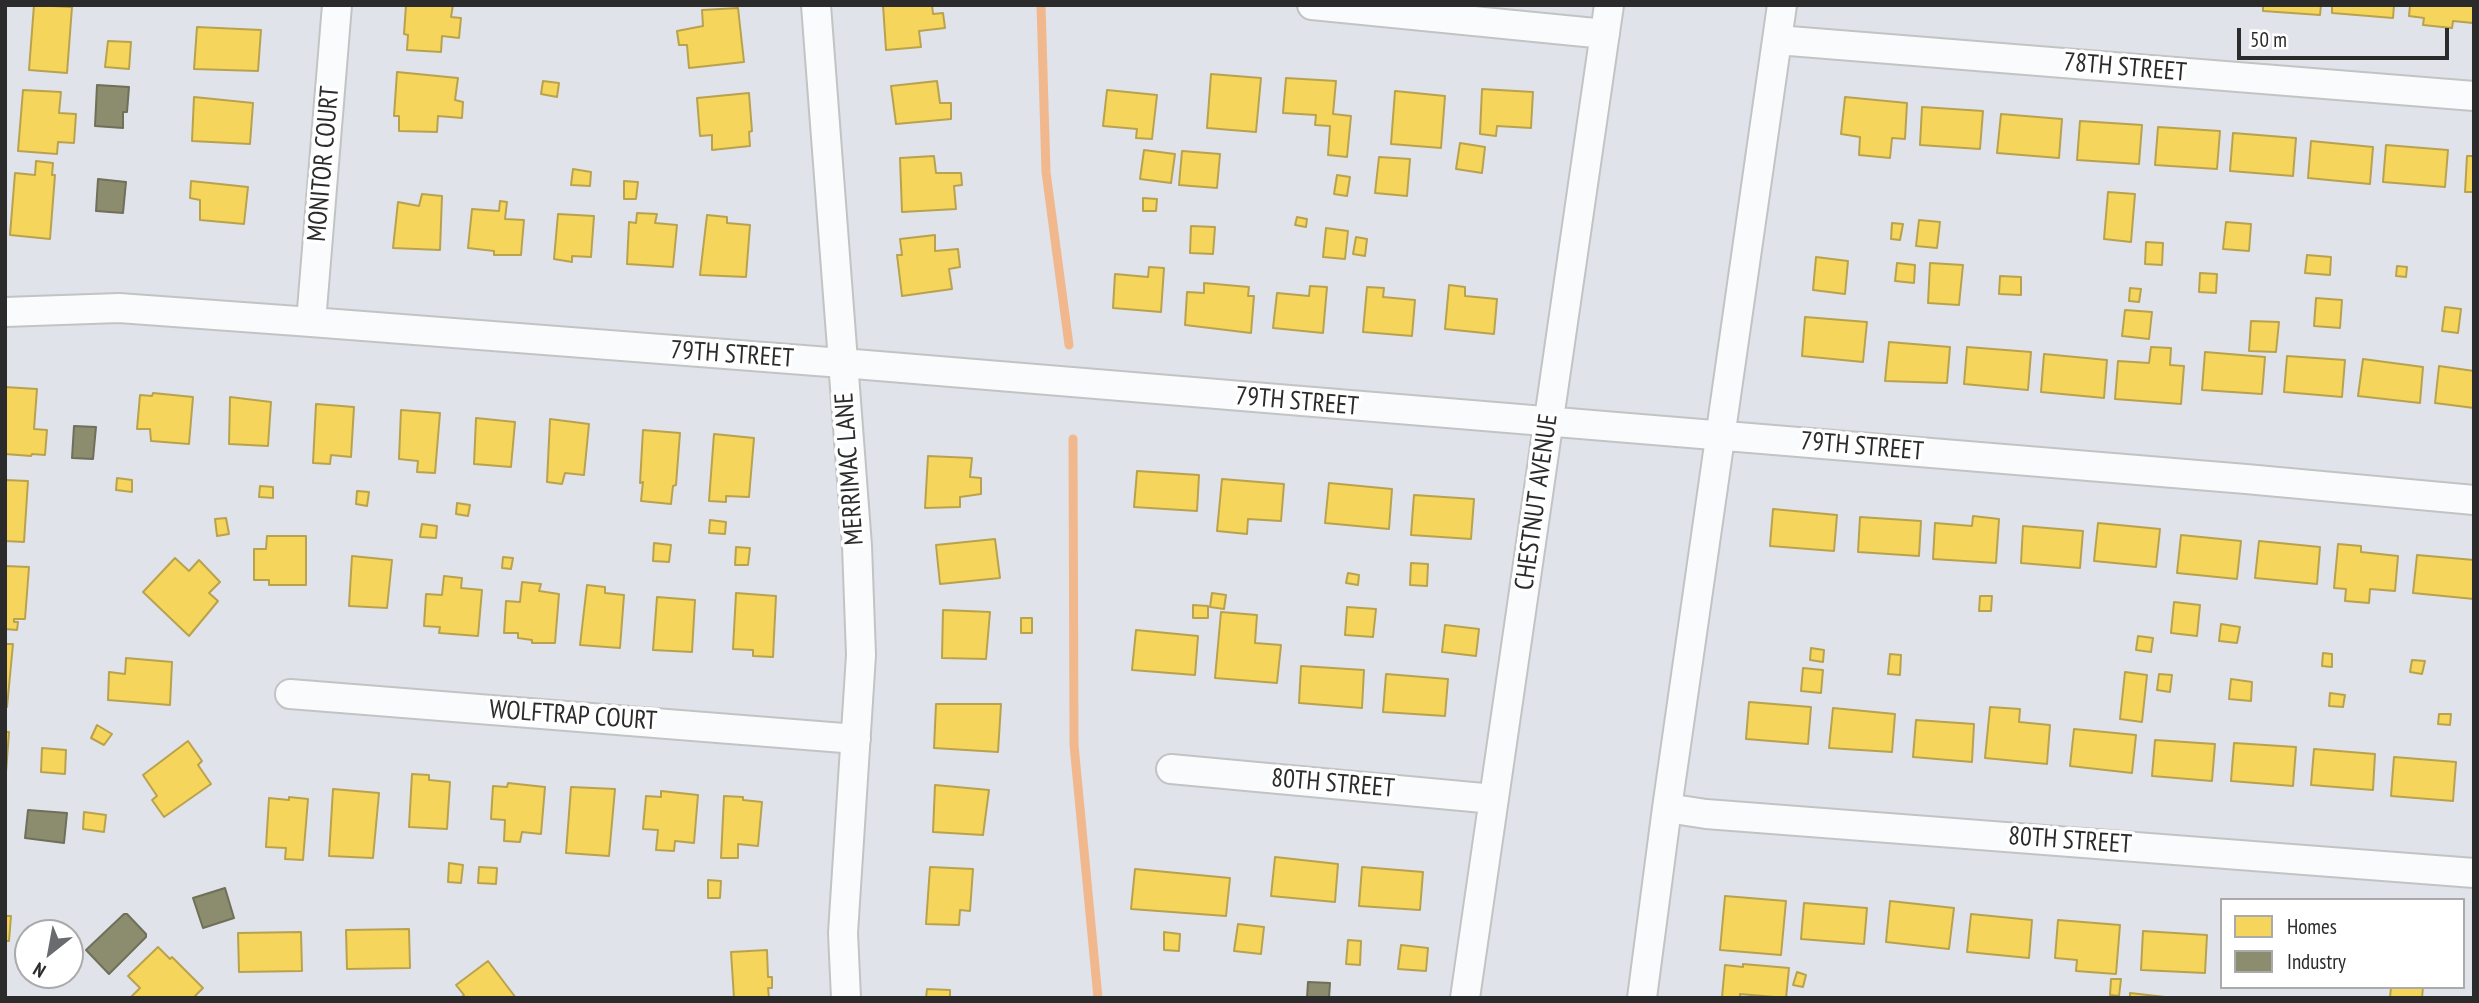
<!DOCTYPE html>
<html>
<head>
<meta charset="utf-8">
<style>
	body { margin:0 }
	#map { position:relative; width:2479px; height:1003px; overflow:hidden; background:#e0e3ea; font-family:"PT Sans Narrow",sans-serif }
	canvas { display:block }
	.frame { position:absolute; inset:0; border:7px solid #2b2b2b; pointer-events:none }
	.legend { position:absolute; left:2220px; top:898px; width:245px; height:91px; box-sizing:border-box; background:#fff; border:2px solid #aaa; margin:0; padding:9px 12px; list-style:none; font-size:21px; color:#2b2b2b }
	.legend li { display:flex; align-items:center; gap:14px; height:35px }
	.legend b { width:35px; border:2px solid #aaa }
	.north { position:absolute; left:14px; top:919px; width:70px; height:70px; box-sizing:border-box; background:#fff; border:2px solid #aaa; border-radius:50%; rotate:211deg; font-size:19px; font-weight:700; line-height:28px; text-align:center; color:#2b2b2b }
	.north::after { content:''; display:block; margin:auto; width:24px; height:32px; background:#6a6b6e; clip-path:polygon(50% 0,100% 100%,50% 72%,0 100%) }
	.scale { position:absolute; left:2237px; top:28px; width:212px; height:32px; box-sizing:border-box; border:4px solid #2b2b2b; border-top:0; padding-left:9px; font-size:21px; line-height:24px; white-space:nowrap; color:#2b2b2b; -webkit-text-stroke:5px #fff; paint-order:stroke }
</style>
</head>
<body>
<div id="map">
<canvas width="2479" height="1003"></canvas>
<div class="frame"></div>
<ul class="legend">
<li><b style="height:19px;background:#f6d55c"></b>Homes</li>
<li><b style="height:19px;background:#8c8c6e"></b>Industry</li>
</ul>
<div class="north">N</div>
<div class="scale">50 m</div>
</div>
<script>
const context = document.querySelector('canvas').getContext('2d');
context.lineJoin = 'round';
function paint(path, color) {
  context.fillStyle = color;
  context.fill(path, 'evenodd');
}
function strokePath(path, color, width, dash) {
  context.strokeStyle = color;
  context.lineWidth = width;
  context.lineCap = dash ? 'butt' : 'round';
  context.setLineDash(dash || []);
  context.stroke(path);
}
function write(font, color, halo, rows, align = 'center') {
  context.font = font + ' "PT Sans Narrow",sans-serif';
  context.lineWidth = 7;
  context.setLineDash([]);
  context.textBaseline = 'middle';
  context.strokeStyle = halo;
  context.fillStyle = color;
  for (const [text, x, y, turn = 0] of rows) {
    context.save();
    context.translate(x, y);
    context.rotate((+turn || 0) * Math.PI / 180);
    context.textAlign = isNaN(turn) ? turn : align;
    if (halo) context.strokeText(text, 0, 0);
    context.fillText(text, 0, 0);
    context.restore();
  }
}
const homes = new Path2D(`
	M34,5L72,7L67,73L29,70Z
	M406,5H453L451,17L461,18L459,38L442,36L441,52L407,50L408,35L404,34Z
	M883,5H932L933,14L943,13L945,28L919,31L921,47L886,50Z
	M2263,5H2321L2320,15L2263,11Z
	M2332,5H2394L2393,18L2332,13Z
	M2410,5H2474L2473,23L2453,21L2452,28L2423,25L2424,18L2409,16Z
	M738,8L744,62L689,68L687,45H679L677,31L703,26L702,10Z
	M197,27L261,30L258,71L194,69Z
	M108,41L131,42L129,69L105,67Z
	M397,72L458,78L455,100L463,102L462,118L438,116L437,132L399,131V116H394Z
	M1211,74L1261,78L1256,132L1207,128Z
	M1286,78L1336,81L1333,114L1351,116L1347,157L1328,155L1330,126L1315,125L1316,115L1283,113Z
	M543,81L559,83L557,97L541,94Z
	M937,81L940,103H951V119L896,124L891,86Z
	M1482,89L1533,92L1531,128L1497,126L1496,136L1480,134Z
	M23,90L61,92L59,113L76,114L74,143L58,142L57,154L18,151Z
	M1107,90L1157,95L1152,139L1136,138L1137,129L1103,126Z
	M1395,91L1445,96L1441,148L1391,144Z
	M749,93L752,131L749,132L750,146L712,150V135L700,136L697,98Z
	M194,97L253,103L250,144L192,141Z
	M1845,97L1907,103L1905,139L1892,138L1890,158L1859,155L1860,137L1841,134Z
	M1922,107L1983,111L1980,149L1920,145Z
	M2001,114L2062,119L2059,158L1997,153Z
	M2080,121L2142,125L2139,164L2077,160Z
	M2158,127L2220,131L2217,169L2155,165Z
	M2233,133L2296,138L2293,176L2230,171Z
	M2311,141L2373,147L2370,184L2308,178Z
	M1460,143L1485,147L1482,173L1456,169Z
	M2386,145L2448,150L2445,187L2383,182Z
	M1144,150L1175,154L1171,183L1140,179Z
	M1182,151L1220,154L1217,188L1179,185Z
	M934,156L936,173H961L962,185L954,186L956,209L902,212L900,158Z
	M2467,156H2474V192H2465Z
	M1379,157L1410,159L1407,196L1375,193Z
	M36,161L53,163L52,175H55L50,239L10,235L15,173L35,175Z
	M573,169L591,172L590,186L571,185Z
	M1337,175L1350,177L1347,196L1334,194Z
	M191,181L248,187L244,224L200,220V200L190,198Z
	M624,181L638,182L636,199H624Z
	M2108,192L2135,194L2131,242L2104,239Z
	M422,194L442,196L440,250L393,248L398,202L419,206Z
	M1143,198L1157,199L1156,211H1143Z
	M500,201L507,202L505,219L524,220L521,255H494V251L468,248L472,209L499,211Z
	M637,213L657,214L655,223L677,225L673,267L627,264L629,222L636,223Z
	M558,214L594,216L591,257L572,256V262L554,259Z
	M707,215L727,217V223L750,225L746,277L700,275Z
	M1297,217L1307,219L1306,227L1295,225Z
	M1919,220L1940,222L1937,248L1916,246Z
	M2226,222L2251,224L2249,251L2223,249Z
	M1892,223L1903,224L1900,240L1891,239Z
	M1191,226L1215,227L1213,254L1190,253Z
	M1326,228L1348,231L1345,259L1323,257Z
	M935,235V251L958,249L960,267L949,269L952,289L902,296L897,255H902L900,239Z
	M1356,237L1367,239L1365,256L1353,254Z
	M2146,242L2163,243L2162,265L2145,264Z
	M2307,255L2331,257L2330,275L2305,273Z
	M1816,257L1848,261L1845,294L1813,290Z
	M1897,263L1915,265L1914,283L1895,281Z
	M1930,263L1963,265L1959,305L1928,303Z
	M2397,266L2407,267L2406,277L2396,276Z
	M1149,267L1164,268L1161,312L1113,308L1115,274L1148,277Z
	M2200,273L2217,274L2216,293L2199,292Z
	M2000,276L2021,277V295L1999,294Z
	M1204,283L1249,287L1248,296H1254L1251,333L1185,325L1187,292L1204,293Z
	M1449,285L1465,287V296L1497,299L1494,334L1445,329Z
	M1310,286L1327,287L1323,333L1273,328L1277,293L1309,296Z
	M1367,287L1384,288L1383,297L1415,300L1412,336L1363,332Z
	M2130,288L2141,289L2139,302L2129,301Z
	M2316,298L2342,300L2340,328L2314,326Z
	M2445,307L2461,309L2458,333L2442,331Z
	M2125,310L2152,312L2149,339L2122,336Z
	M1805,317L1867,322L1863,362L1802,356Z
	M2251,321L2279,322L2276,352L2249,351Z
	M1889,342L1950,347L1947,383L1885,381Z
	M1967,347L2031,352L2028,390L1964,384Z
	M2151,347L2171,348L2170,365L2184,366L2181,404L2115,399L2118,361L2149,363Z
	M2205,352L2265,357L2262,394L2202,390Z
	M2044,354L2107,360L2104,398L2041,392Z
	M2287,356L2345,360L2342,397L2284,392Z
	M2363,359L2423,367L2420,403L2358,396Z
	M2439,366L2474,371V408L2435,403Z
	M5,387L37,389L34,429L47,430L45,455L32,454L31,456L5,454Z
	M153,393L193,397L189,444L151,441L150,429H137L140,395L152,396Z
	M230,397L271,402L268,446L229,444Z
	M316,404L354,407L351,457L331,455L330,464L313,463Z
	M401,410L440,413L435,473L417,472L418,461L399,459Z
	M476,418L515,422L511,467L474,464Z
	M550,419L589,424L584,475L565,473L562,484L547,482Z
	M643,430L680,433L676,485L673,486L671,504L641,501L643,482L640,483Z
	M714,434L754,438L749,497L726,496V502L709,501Z
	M928,456L972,458L970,477L981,478V494L960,497V507L925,508Z
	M1137,471L1199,475L1197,511L1134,507Z
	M117,478L132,480V492L116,490Z
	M1222,479L1284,484L1281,521L1248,519L1247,534L1217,531Z
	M5,480L28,481L24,542L5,541Z
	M1329,483L1392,489L1389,529L1325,523Z
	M260,486L273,487V498L259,497Z
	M357,491L369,492L367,506L356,504Z
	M1414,495L1474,499L1471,539L1411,535Z
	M457,503L470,505L468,516L456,514Z
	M1773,509L1837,515L1834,551L1770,546Z
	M1973,516L1999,519L1996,563L1933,559L1935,523L1972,526Z
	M1860,517L1921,521L1919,556L1858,552Z
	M226,518L229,534L217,536L215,519Z
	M710,520L726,522L725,534L709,533Z
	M2098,523L2160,529L2156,567L2094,561Z
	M422,524L437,526L436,538L420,537Z
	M2023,526L2083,531L2080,568L2021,563Z
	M2181,535L2241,541L2237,579L2177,573Z
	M267,536H306V585H269V580H254V549H266Z
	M995,539L1000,578L940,584L936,545Z
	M2259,541L2320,547L2317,584L2255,578Z
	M654,543L671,545L669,562L653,561Z
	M2338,544L2361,546V552L2398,556L2395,591L2370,589L2369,603L2345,601L2346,589L2334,588Z
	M736,547L750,548L748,565H735Z
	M2417,555L2474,560V599L2413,593Z
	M352,556L392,560L387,608L349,606Z
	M503,557L513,558L511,569L502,568Z
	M175,558L189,571L199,560L220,582L209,593L218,601L189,636L143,592Z
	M1411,563L1428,564L1427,586L1410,585Z
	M5,566L29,567L25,619H14V622H18L17,630L5,629Z
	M1348,573L1359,575L1358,585L1346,583Z
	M444,576L462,578L461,588L482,590L478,636L439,633L440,627L424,626L426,594L442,595Z
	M522,582L541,584L539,591L559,594L555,643H532V640L518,638V633H504L506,601L520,602Z
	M587,585L605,587V593L624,595L620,648L580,645Z
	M736,593L776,596L773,657L753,656V650L733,649Z
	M1212,593L1226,595L1224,609L1210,607Z
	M1980,596H1992L1991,611H1979Z
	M657,597L695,600L692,652L653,650Z
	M2174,602L2200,605L2197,636L2171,633Z
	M1193,605L1208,606V618H1193Z
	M1347,607L1376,609L1373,637L1345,635Z
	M943,610L990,612L986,659L942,658Z
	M1221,612L1257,615L1255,643L1281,645L1277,683L1215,678Z
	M1021,618H1032V633H1021Z
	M2221,624L2240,627L2237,643L2219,641Z
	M1445,625L1479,629L1476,656L1442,652Z
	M1136,630L1198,636L1195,675L1132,670Z
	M2138,636L2153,638L2151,652L2136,650Z
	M5,644H13L7,707H5Z
	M1811,648L1824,650L1823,662L1810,660Z
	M2323,653L2332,654V667L2322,666Z
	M1890,654L1901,655L1900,675L1888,674Z
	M126,658L172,662L170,705L108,700L109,672L125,674Z
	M2412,660L2425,661L2422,674L2410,672Z
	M1301,666L1364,670L1362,708L1299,703Z
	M1803,668L1823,670L1821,693L1801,691Z
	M2125,672L2147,675L2142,722L2120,719Z
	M1386,674L1448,679L1445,716L1383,712Z
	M2159,674L2172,675L2170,692L2157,690Z
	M2231,679L2252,682L2251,701L2229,699Z
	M2330,693L2345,695L2343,707L2329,706Z
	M1749,702L1811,707L1808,744L1746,739Z
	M936,704H1001L998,752L934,748Z
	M1990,707L2020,709L2019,722L2050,725L2047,764L1985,758Z
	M1833,708L1895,714L1892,752L1829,748Z
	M2439,714H2451L2450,725L2438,724Z
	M1916,720L1974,724L1972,762L1913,757Z
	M97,725L112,734L104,745L91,738Z
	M2074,729L2136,735L2132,773L2070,766Z
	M5,732H9L5,786Z
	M2155,740L2215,744L2212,781L2152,776Z
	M188,741L202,761L198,765L211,784L164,817L152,800L157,796L143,775Z
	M2234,743L2296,747L2293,786L2231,781Z
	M42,748L66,750L65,774L41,772Z
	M2314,749L2375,754L2373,790L2311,785Z
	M2394,757L2456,762L2453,801L2391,796Z
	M412,774L429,775V780L450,782L447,829L409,827Z
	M508,783L545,787L541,834L522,832L520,842L504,841L505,820L491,819L493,786L507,787Z
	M935,785L989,790L983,835L933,832Z
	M571,787L615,789L609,856L566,853Z
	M333,789L379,793L373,858L329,856Z
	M661,791L698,795L694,843L675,841L674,851L656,850L658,830L643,829L646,796L661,797Z
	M724,796L743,797V800L762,802L758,846L738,844V858H721Z
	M289,797L308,799L303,860L285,859L286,848L266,847L269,798L289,800Z
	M84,812L106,815L104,832L83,829Z
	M1275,857L1338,864L1335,902L1271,896Z
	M449,863L463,865L461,883L448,882Z
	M479,867L497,868L496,884L478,883Z
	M930,867L973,869L970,911L960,910L959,925L926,924Z
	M1362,867L1423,872L1420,910L1359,906Z
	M1135,869L1230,878L1226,916L1131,909Z
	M708,880L721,881L720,898H708Z
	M1725,896L1786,901L1781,955L1720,950Z
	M1890,901L1954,908L1949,949L1886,942Z
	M1804,903L1867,908L1864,944L1801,939Z
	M1971,914L2032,920L2029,958L1967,952Z
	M5,916H11L9,941H5Z
	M2058,920L2120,925L2116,974L2076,971L2077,960L2055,958Z
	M1238,924L1264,927L1261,954L1234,951Z
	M409,929L410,968L347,969L346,930Z
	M2143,931L2207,935L2205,973L2141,970Z
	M301,932L302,971L239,972L238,933Z
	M1164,932L1180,934L1179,951L1164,950Z
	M1348,940L1361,941L1360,965L1346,964Z
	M1401,945L1428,948L1426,971L1398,969Z
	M158,947L170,959L172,957L203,988L193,998H130L140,988L128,976Z
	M767,950L768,977H772V988H768L769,998H734L731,952Z
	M488,961L516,998H461L464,995L456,985Z
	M1743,964L1789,968L1786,998L1740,994V998L1722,997L1725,965L1743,967Z
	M1797,972L1806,975L1803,987L1793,985Z
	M2111,979H2121L2119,996L2110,995Z
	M2391,987H2423L2422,998H2390Z
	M927,989L950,990V998H926Z
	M2130,993L2165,997V998H2130Z`);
paint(homes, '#f6d55c');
strokePath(homes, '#b9a24d', 2);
const industry = new Path2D(`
	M97,85L129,87L127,112H123V128L95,126Z
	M98,179L126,182L123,213L96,211Z
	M74,426L96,427L93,459L72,458Z
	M28,810L67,813L64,843L25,838Z
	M225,888L234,918L203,928L193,898Z
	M124,914H127L146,934V937L109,974L86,950Z
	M1308,982L1330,983L1329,998H1307Z`);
paint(industry, '#8c8c6e');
strokePath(industry, '#6f6f5a', 2);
strokePath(new Path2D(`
	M1041,5L1046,172L1069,345
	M1073,439L1074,745L1098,998`), '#f2b88d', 9);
const minor = new Path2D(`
	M816,5L857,546L861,655L843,933L846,998
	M1312,5L1605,34
	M1777,40L2474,96
	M5,312L119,308L311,322L842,363L2246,479L2474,500
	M311,322L337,5
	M290,694L856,739
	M1171,769L1494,799
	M1667,808L1706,814L2474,873
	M1465,998L1609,5
	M1642,998L1667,808L1782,5`);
strokePath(minor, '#c2c3c3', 32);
strokePath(minor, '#fafbfc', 28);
write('26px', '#2b2b2b', '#fff', [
	["78TH STREET",2125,68,5],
	["MONITOR COURT",324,164,-85],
	["79TH STREET",732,355,4],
	["79TH STREET",1297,402,5],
	["79TH STREET",1862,447,5],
	["MERRIMAC LANE",850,469,-94],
	["CHESTNUT AVENUE",1537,502,-82],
	["WOLFTRAP COURT",573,716,4],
	["80TH STREET",1333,784,5],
	["80TH STREET",2070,841,4]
]);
</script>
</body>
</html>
